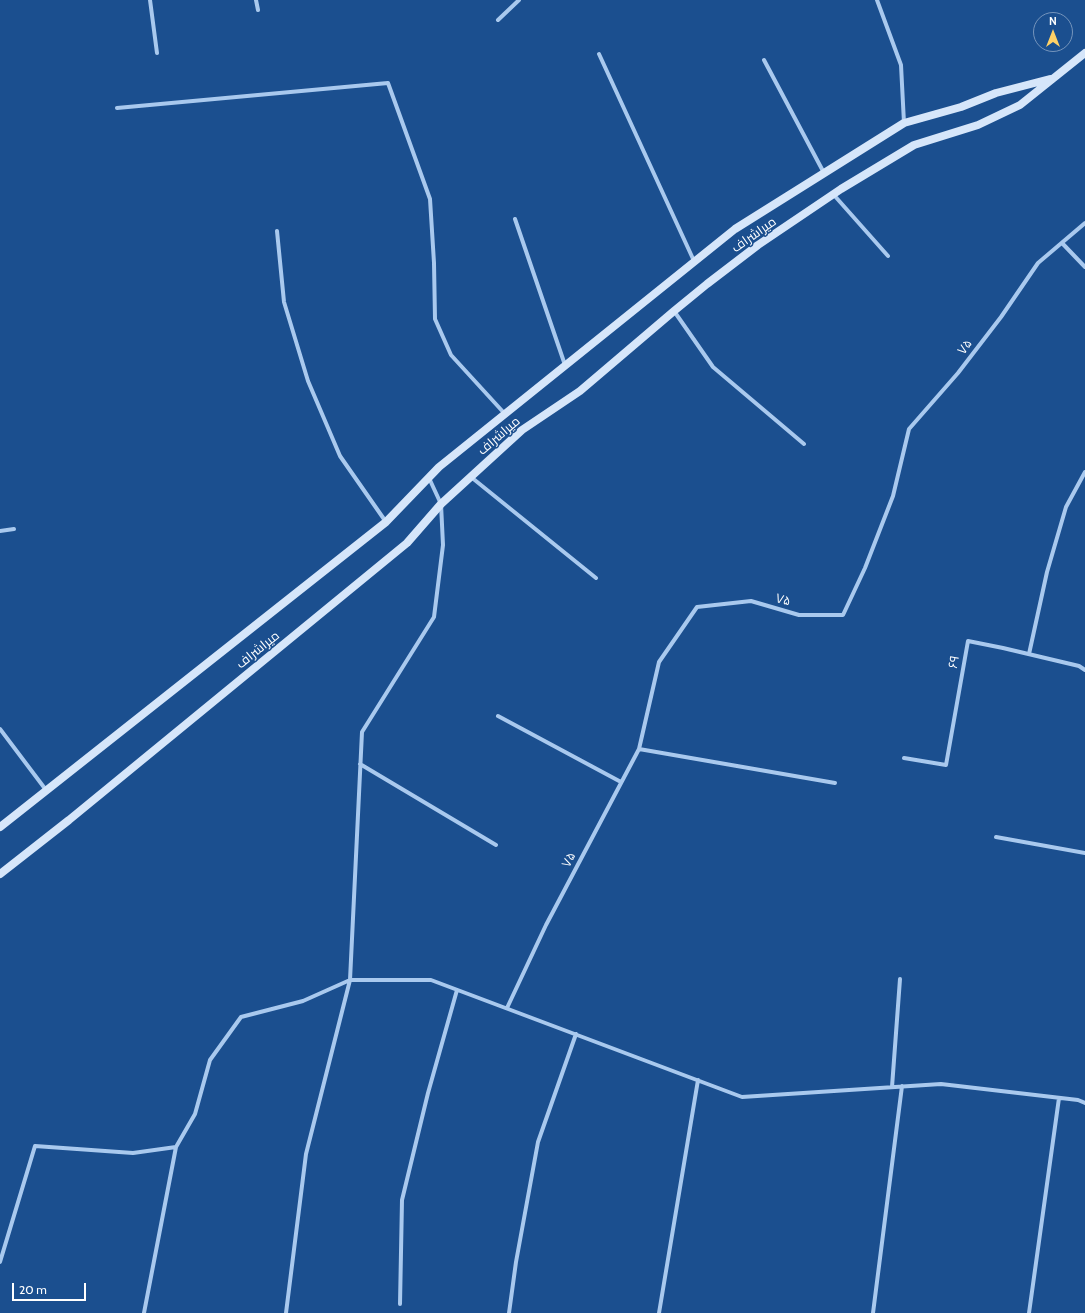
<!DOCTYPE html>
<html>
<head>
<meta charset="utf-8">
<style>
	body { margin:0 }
	#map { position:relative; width:1085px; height:1313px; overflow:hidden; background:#1b4f8f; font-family:Cabin,sans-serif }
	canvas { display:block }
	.north { position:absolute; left:1033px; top:12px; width:40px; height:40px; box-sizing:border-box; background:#1b4f8f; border:1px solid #7695bc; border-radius:50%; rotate:0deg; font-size:11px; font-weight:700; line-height:16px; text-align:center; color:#fff }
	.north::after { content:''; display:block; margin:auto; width:14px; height:18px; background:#ffd166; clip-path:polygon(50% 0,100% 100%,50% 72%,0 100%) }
	.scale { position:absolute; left:12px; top:1283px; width:74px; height:18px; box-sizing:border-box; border:2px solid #fff; border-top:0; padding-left:5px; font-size:12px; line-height:14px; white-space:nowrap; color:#fff; -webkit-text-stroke:3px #1b4f8f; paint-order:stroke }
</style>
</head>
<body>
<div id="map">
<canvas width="1085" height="1313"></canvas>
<div class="north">N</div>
<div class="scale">20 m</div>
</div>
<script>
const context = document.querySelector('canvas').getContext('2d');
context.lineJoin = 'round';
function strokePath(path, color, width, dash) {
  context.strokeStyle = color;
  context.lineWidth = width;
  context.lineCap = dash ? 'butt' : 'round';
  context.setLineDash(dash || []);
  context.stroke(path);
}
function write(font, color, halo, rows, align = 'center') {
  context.font = font + ' Cabin,Cairo,sans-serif';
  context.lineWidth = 3;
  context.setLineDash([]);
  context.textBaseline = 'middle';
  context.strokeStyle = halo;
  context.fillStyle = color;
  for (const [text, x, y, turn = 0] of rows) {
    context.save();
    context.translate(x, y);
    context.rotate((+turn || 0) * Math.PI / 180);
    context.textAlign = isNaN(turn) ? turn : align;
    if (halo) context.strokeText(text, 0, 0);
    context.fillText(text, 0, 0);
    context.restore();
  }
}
strokePath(new Path2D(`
	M150,0L157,53
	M256,0L258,10
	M877,0L901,65L904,123
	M498,20L519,0
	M599,54L694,261
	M764,60L824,173
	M117,108L388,83L430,199L434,263L435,319L451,355L505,414
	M833,194L888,256
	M515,219L565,365
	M277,231L284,302L308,381L340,456L386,522
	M1062,243L1085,267
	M674,311L713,367L804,444
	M471,477L596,578
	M429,478L441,504L443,545L434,617L362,732L350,980H431L742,1097L941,1084L1078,1100L1085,1103
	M0,531L14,529
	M1029,654L1047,572L1066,507L1085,472
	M498,716L621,782
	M0,729L46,790
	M639,749L835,783
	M904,758L946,765L968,641L1003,648L1079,666L1085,670
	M360,764L496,845
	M996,837L1085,853
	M507,1008L546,925L639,749L659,662L697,607L751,601L799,615H843L865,568L893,496L909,429L958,373L1001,317L1038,263L1085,223
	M892,1087L900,979
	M0,1262L35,1146L133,1153L176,1147L195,1114L210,1060L241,1017L303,1001L350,980
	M400,1304L402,1200L428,1093L457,990
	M144,1313L176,1147
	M286,1313L306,1154L350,980
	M509,1313L516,1262L538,1142L576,1034
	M659,1313L698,1080
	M873,1313L902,1086
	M1029,1313L1059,1098`), '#a9c9ee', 4);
strokePath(new Path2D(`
	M0,827L386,522L439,467L735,229L904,123L961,107L996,93L1050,79
	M0,874L69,820L407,543L441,504L522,430L580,391L674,311L707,284L758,245L841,189L914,145L978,125L1020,105L1085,53`), '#d6e6fa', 8);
write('13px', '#fff', '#1b4f8f', [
	["میراشراف",754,235,-35],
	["۷۵",965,347,-53],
	["میراشراف",499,436,-41],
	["۷۵",783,600,15],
	["میراشراف",258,650,-39],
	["۶۹",954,662,-80],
	["۷۵",569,860,-62]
]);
</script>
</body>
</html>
